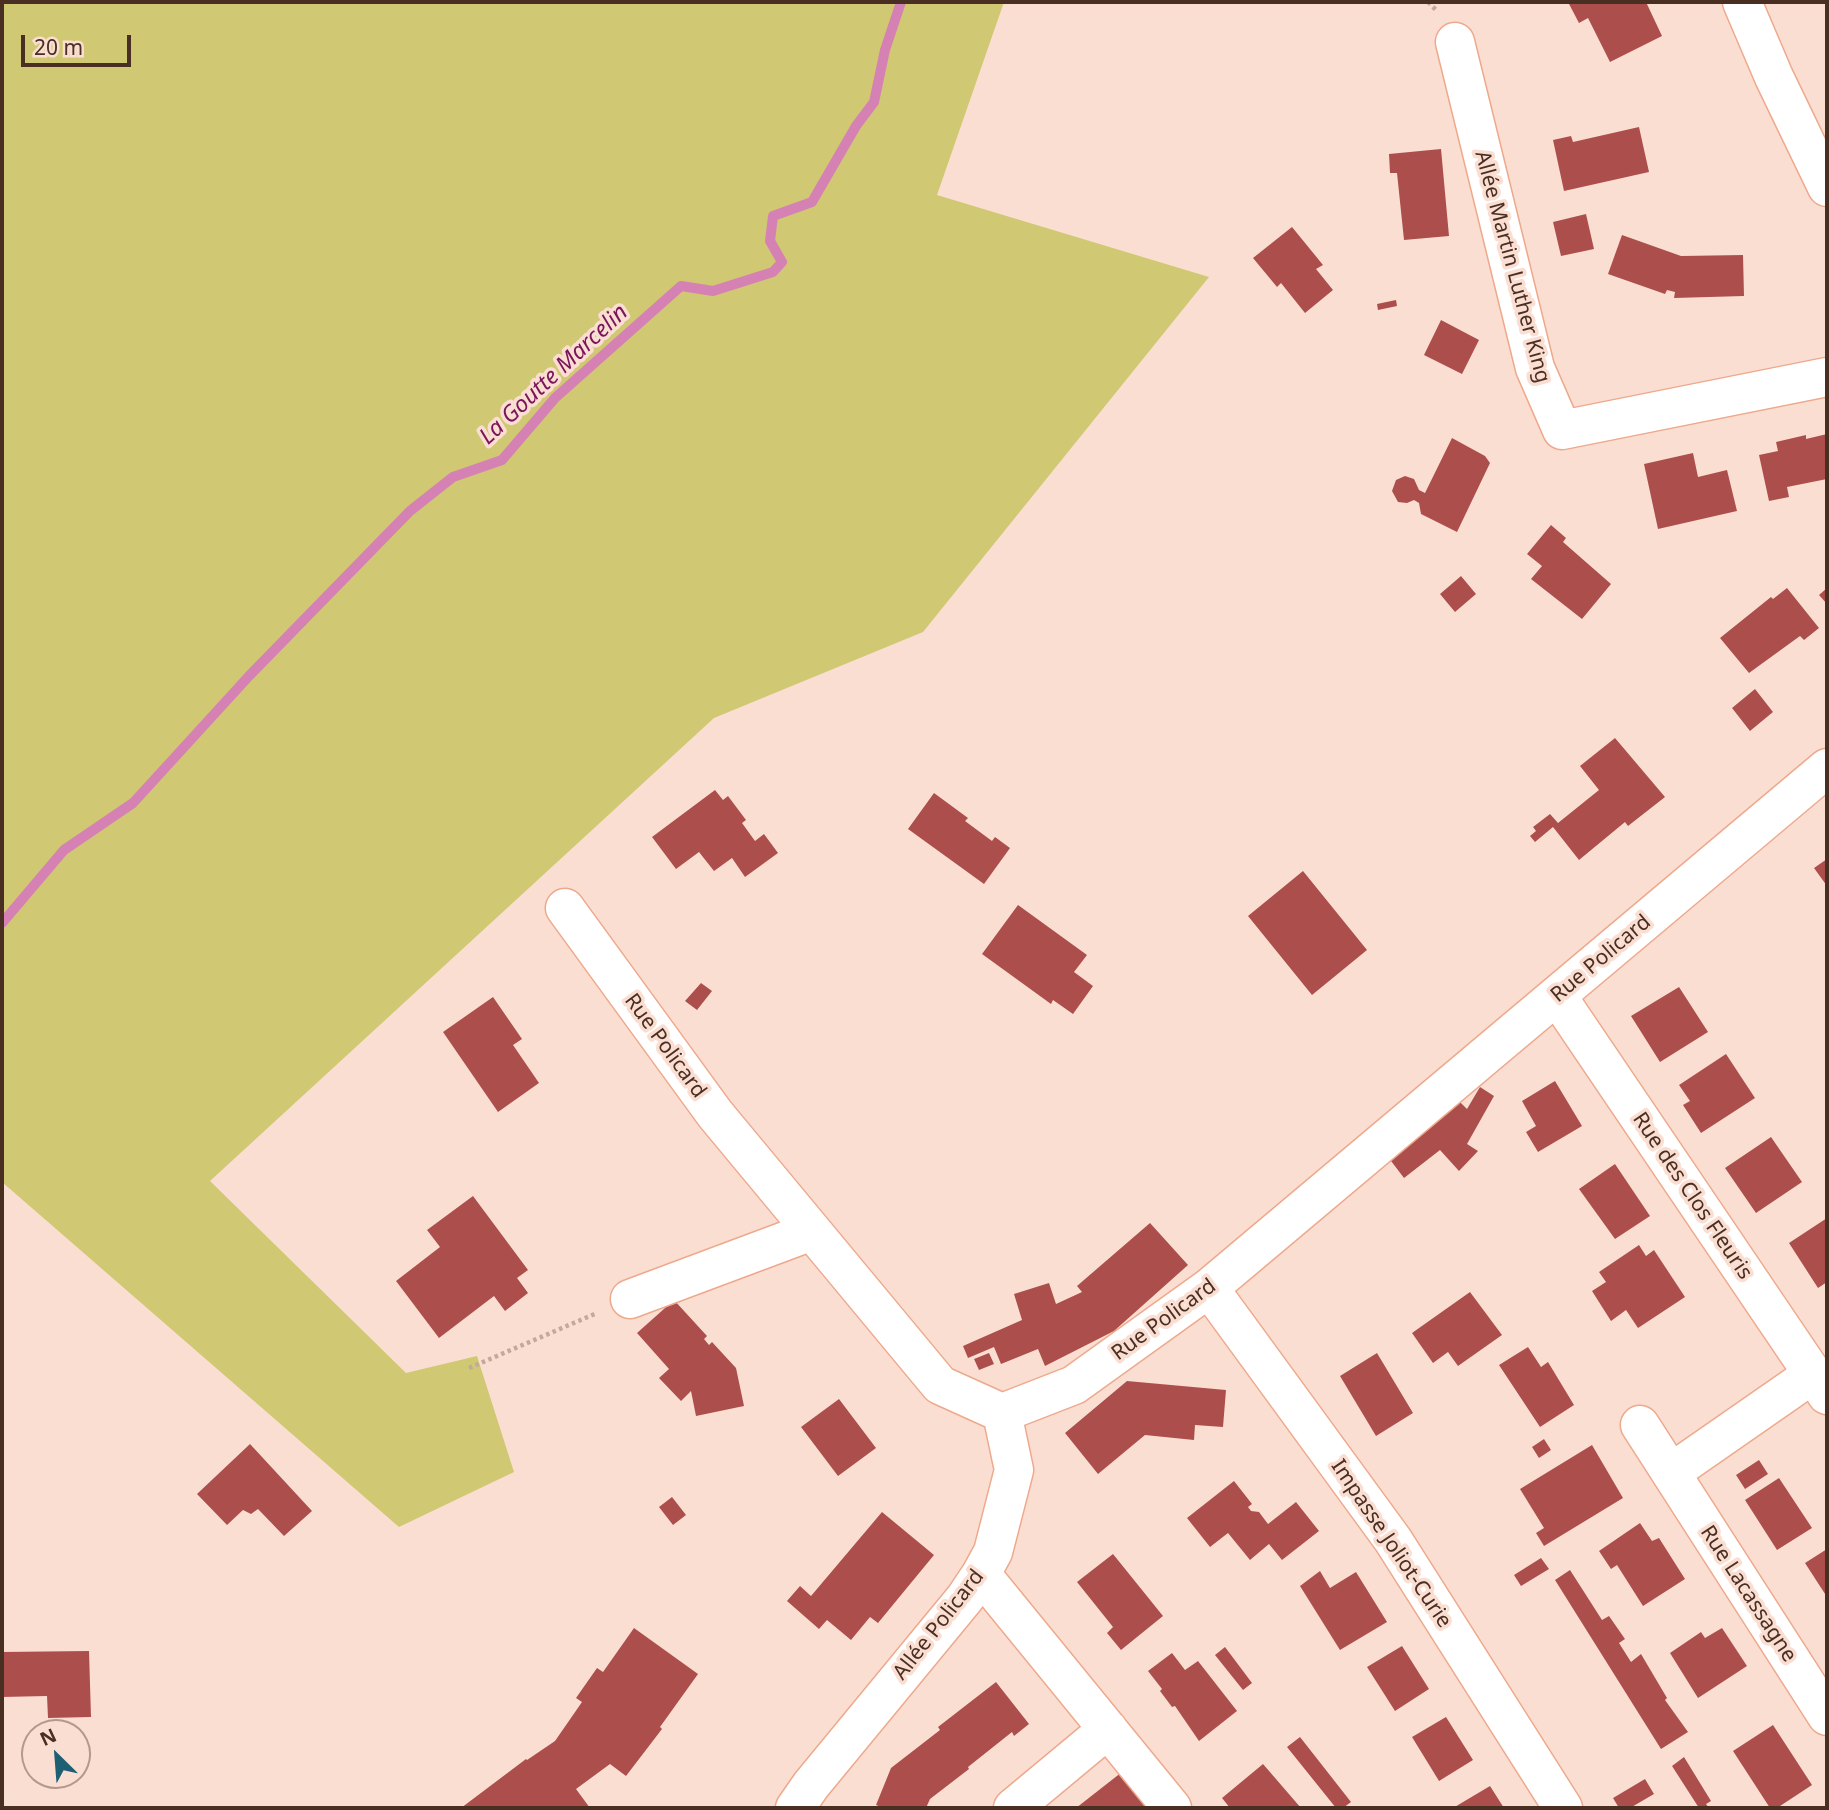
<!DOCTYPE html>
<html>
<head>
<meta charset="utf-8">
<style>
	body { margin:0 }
	#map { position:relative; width:1829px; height:1810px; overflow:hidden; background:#fbded2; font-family:"Noto Sans",sans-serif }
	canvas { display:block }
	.frame { position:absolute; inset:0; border:4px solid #492e22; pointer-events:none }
	.north { position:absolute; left:21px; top:1719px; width:70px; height:70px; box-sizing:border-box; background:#fbded2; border:2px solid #b4988c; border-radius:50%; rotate:335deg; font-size:19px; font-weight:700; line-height:28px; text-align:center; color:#492e22 }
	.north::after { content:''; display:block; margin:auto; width:24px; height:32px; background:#1e5f74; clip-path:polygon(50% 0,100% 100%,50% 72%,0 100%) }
	.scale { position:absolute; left:21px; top:35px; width:110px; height:32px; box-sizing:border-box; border:4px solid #492e22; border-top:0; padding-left:9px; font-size:21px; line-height:24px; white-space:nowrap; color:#492e22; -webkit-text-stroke:5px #fbded2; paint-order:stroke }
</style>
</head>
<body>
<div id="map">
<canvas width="1829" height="1810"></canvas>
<div class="frame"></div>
<div class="north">N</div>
<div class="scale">20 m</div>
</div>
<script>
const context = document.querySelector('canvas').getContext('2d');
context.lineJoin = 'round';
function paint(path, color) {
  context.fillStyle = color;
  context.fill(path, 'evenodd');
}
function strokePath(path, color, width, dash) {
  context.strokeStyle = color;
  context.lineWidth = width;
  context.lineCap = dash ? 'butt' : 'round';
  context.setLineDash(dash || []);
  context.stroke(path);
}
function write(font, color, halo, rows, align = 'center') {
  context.font = font + ' "Noto Sans",sans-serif';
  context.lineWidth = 7;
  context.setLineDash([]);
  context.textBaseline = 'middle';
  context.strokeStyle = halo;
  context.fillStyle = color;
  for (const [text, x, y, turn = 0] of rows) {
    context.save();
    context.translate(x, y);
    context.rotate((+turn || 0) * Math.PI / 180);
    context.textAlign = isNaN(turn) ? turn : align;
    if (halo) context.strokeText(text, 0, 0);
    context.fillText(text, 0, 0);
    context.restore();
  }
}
paint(new Path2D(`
	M2,2H1004L937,195L1209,277L923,632L714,718L210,1181L406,1373L477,1356L514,1472L399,1527L2,1182Z`), '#d0c873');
strokePath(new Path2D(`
	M2,923L64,850L133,803L249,676L410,511L453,477L502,460L555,398L681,286L713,291L773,272L782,262L770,241L773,216L812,202L856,126L874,102L885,50L901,2`), '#d681b4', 10);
paint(new Path2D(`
	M1568,2H1646L1662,36L1610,62L1588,18L1579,23Z
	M1639,127L1649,172L1564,191L1553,140L1571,136L1573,142Z
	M1441,149L1449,236L1404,240L1397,173H1390L1389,154Z
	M1586,214L1594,249L1561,256L1553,222Z
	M1292,227L1323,265L1316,269L1333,290L1305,313L1281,283L1277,287L1253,258Z
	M1622,235L1681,256L1743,255L1744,296L1674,298L1675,292L1667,290L1665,294L1608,274Z
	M1396,300L1397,306L1378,310L1377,304Z
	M1441,320L1479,340L1462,374L1424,355Z
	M1827,434V479L1787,487L1789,497L1769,501L1759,455L1778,451L1776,442L1806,435V439Z
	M1452,438L1485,456L1490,463L1457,532L1421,514L1419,503L1414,500L1407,503L1398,502L1392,491L1396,480L1405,476L1414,479L1419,490L1425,493Z
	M1693,453L1698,477L1727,470L1737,511L1658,529L1644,464Z
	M1551,525L1566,538L1563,542L1611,584L1582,619L1531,579L1542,566L1527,554Z
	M1461,576L1476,594L1455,612L1440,594Z
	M1787,588L1819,628L1804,640L1800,636L1749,673L1720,638L1771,597L1773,599Z
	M1827,588V604L1819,595Z
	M1755,689L1773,712L1750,731L1732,708Z
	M1615,738L1665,797L1628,826L1625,822L1579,860L1553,827L1535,842L1530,836L1536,831L1533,827L1550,814L1558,823L1599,790L1580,766Z
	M715,790L723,800L728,796L746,820L742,823L755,841L764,834L778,853L745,877L732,858L714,871L699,852L676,869L652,837Z
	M934,793L968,818L965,821L992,841L995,837L1010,848L984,884L908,829Z
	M1827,859V886L1814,868Z
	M1303,871L1367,950L1312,995L1248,916Z
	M1018,905L1087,955L1074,972L1093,986L1073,1014L1053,1000L1051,1004L982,954Z
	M701,983L712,991L697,1010L685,1001Z
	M1679,987L1708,1032L1660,1062L1631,1016Z
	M493,997L522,1039L513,1045L539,1083L498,1112L443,1032Z
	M1726,1054L1755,1098L1701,1133L1683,1105L1690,1101L1679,1085Z
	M1555,1081L1582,1126L1538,1152L1526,1132L1536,1126L1522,1101Z
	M1480,1087L1494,1096L1467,1144L1478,1151L1459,1171L1440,1150L1404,1178L1388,1157L1456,1098L1467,1109Z
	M1771,1137L1802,1182L1756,1213L1725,1168Z
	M1615,1164L1650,1216L1615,1239L1579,1189Z
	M473,1196L528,1270L517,1278L528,1293L505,1311L494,1296L439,1338L396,1281L440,1247L427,1230Z
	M1827,1218V1282L1818,1288L1789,1243Z
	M1150,1223L1188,1265L1114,1331L1045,1366L1038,1349L1001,1364L994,1347L968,1358L963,1346L1022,1320L1014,1294L1049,1283L1056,1304L1082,1292L1077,1286Z
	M1639,1245L1646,1256L1654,1250L1685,1297L1638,1328L1626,1310L1611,1321L1592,1291L1606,1282L1599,1272Z
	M1470,1292L1502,1335L1458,1366L1448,1352L1433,1363L1412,1333Z
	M674,1300L707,1336L704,1339L709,1345L712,1342L736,1368L744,1406L696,1416L691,1391L681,1401L659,1378L669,1369L637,1333Z
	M1528,1347L1541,1367L1548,1362L1574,1405L1540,1427L1499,1365Z
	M989,1353L994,1364L979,1370L974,1359Z
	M1377,1353L1413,1413L1376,1436L1340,1376Z
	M1127,1381L1226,1390L1223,1427L1195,1425L1194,1440L1145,1435L1098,1474L1065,1433Z
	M839,1399L876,1448L838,1476L801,1427Z
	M1544,1439L1551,1450L1539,1458L1532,1447Z
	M250,1444L312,1511L284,1536L258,1509L251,1514L243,1510L227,1525L197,1494Z
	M1592,1445L1623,1498L1544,1546L1536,1533L1544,1528L1520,1489Z
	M1759,1460L1768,1474L1745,1489L1736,1475Z
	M1779,1478L1812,1528L1777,1550L1745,1500Z
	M1234,1481L1252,1504L1248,1507L1251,1511L1259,1512L1268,1524L1296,1502L1319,1531L1282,1560L1269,1544L1250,1560L1228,1533L1210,1547L1187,1518Z
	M672,1497L686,1515L673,1525L659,1507Z
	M882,1512L934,1555L878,1623L870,1617L851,1640L827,1620L819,1629L787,1601L800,1586L811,1596Z
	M1640,1523L1652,1541L1659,1538L1685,1579L1643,1606L1617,1565L1611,1569L1599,1551Z
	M1827,1549V1597L1805,1563Z
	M1113,1554L1163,1616L1121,1650L1107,1633L1113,1627L1077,1582Z
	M1541,1558L1549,1569L1521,1586L1514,1575Z
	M1570,1570L1602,1620L1609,1616L1625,1639L1619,1643L1631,1662L1641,1654L1667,1698L1665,1700L1688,1732L1661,1749L1555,1580Z
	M1320,1571L1330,1588L1356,1572L1387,1622L1340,1650L1300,1586Z
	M634,1628L698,1674L660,1727L662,1729L626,1776L610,1764L576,1789L590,1808H461L526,1759L527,1760L555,1741L582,1702L576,1698L597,1668L603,1672Z
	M1722,1628L1747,1666L1698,1698L1670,1653L1701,1632L1705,1638Z
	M1402,1646L1429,1689L1395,1711L1367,1667Z
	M1225,1647L1252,1683L1243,1690L1215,1655Z
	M89,1651L91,1717L48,1718L47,1696L2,1697V1652Z
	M1172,1653L1185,1670L1198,1661L1237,1711L1199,1741L1175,1706L1172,1707L1160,1691L1162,1689L1148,1671Z
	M996,1682L1029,1724L1014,1736L1012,1732L968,1767L969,1769L930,1799L926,1808H884L876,1805L891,1768L940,1730L938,1727Z
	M1446,1717L1473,1760L1439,1781L1412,1737Z
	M1773,1725L1812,1785L1777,1808H1770L1733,1751Z
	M1300,1737L1351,1802L1343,1808H1336L1287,1747Z
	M1684,1757L1711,1801L1706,1804L1709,1808H1699L1672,1766Z
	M1263,1764L1301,1808H1230L1222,1798Z
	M1122,1772L1151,1808H1076Z
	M1645,1779L1654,1794L1630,1808H1619L1613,1798Z
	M1490,1786L1504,1808H1453Z`), '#ac4f4c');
const minor = new Path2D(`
	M1742,2L1774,77L1827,187
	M1455,42L1535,368L1562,430L1827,377
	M565,908L715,1114L940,1385L1002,1413L1074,1385L1209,1288L1827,768
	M1557,996L1827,1395
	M1209,1288L1393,1540L1563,1808
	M630,1299L812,1231
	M1640,1425L1827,1716
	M1672,1472L1813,1374
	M981,1574L1172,1808
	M795,1808L811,1785L965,1598L981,1574L993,1552L1014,1470L1002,1413
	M1013,1808L1108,1729`);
strokePath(minor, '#eea98c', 41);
strokePath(new Path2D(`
	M1428,2L1437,11
	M469,1368L597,1313`), '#c4a89c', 4.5, [3.5, 3.5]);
strokePath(minor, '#fff', 38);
write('21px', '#492e22', '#fbded2', [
	["Allée Martin Luther King",1512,267,75],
	["Rue Policard",1601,959,-40],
	["Rue Policard",665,1046,54],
	["Rue des Clos Fleuris",1692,1196,56],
	["Rue Policard",1164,1320,-36],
	["Impasse Joliot-Curie",1391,1544,56],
	["Rue Lacassagne",1748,1594,57],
	["Allée Policard",939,1625,-52]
]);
write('italic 23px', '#7a145b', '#fbded2', [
	["La Goutte Marcelin",554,375,-43]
]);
</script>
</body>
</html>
